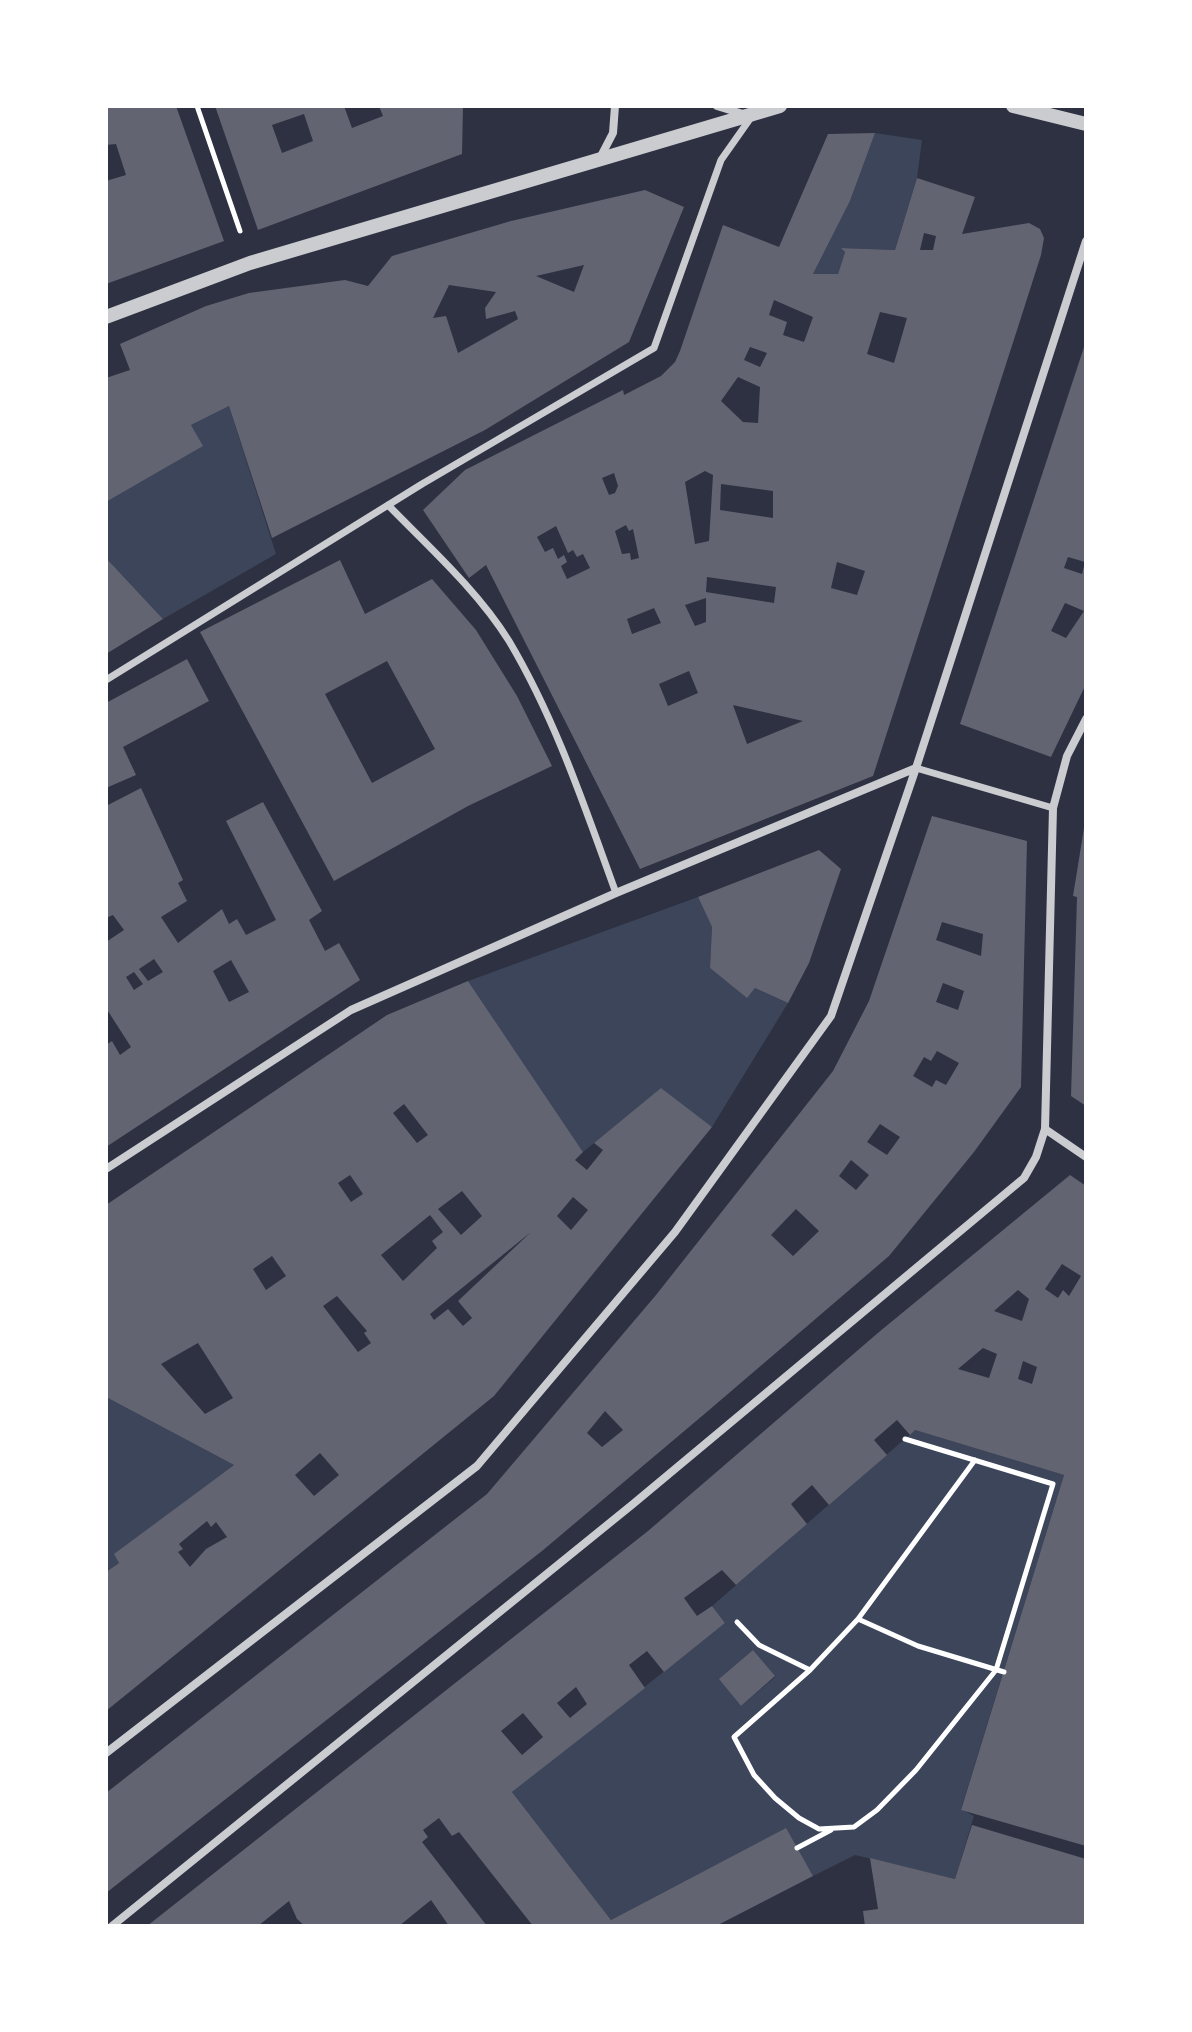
<!DOCTYPE html>
<html>
<head>
<meta charset="utf-8">
<style>
	body { margin:0 }
	#map { position:relative; width:1192px; height:2032px; overflow:hidden; background:#2d3142; font-family:"DejaVu Sans",sans-serif }
	canvas { display:block }
	.frame { position:absolute; inset:0; border:108px solid #fff; pointer-events:none }
</style>
</head>
<body>
<div id="map">
<canvas width="1192" height="2032"></canvas>
<div class="frame"></div>
</div>
<script>
const context = document.querySelector('canvas').getContext('2d');
context.lineJoin = 'round';
function paint(path, color) {
  context.fillStyle = color;
  context.fill(path, 'evenodd');
}
function strokePath(path, color, width, dash) {
  context.strokeStyle = color;
  context.lineWidth = width;
  context.lineCap = dash ? 'butt' : 'round';
  context.setLineDash(dash || []);
  context.stroke(path);
}
paint(new Path2D(`
	M875,133L922,140L917,178L895,250L842,248L845,252L838,274H813L850,201Z
	M229,406L276,554L163,619L106,558V502L202,446L191,425Z
	M698,897L712,927L710,968L747,997L755,988L788,1003L712,1127L661,1089L583,1152L468,981Z
	M106,1397L234,1465L115,1554L119,1563L106,1572Z
	M915,1430L1064,1475L961,1809L974,1816L955,1879L855,1855L813,1876L785,1829L611,1920L512,1792L725,1623L712,1606ZM753,1650L775,1677L741,1706L720,1679Z`), '#3c4559');
paint(new Path2D(`
	M106,106H176L224,241L106,284V181L126,175L116,144L106,145Z
	M215,106H344L352,128L383,116L379,106H463L462,154L258,230ZM304,114L313,141L282,153L272,125Z
	M875,133L850,201L813,274H838L845,252L841,248L895,250L917,178L975,197L962,234L1029,223L1040,229L1044,238L1041,255L1018,327L873,776L640,869L486,565L469,578L423,510L465,470L623,390L624,395L661,376L675,362L680,351L723,225L779,247L828,134ZM924,233L936,236L933,250H920ZM774,300L813,317L804,342L783,335L787,322L769,315ZM880,312L907,318L894,363L867,354ZM750,347L767,353L760,367L744,360ZM738,377L760,387L758,423L743,422L721,401ZM705,471L713,475L709,541L695,544L685,482ZM614,473L618,486L615,493L609,495L602,478ZM721,484L773,491V518L720,510ZM626,525L629,531L633,529L639,558L631,560L630,553L622,554L615,531ZM556,526L568,553L573,550L577,557L583,554L590,568L567,579L561,566L567,562L564,555L558,559L553,548L545,552L537,537ZM837,562L865,571L857,595L831,588ZM707,577L776,587L774,603L706,592ZM706,598V622L695,626L685,605ZM654,608L661,623L632,634L627,619ZM689,671L698,693L668,706L659,684ZM733,705L803,721L747,744Z
	M645,190L684,207L629,342L485,430L272,538L229,406L191,425L203,446L106,502V378L130,370L120,344L206,306L249,293L345,280L368,286L392,256L511,221ZM584,265L574,292L536,276ZM449,285L496,292L485,308L486,319L515,311L518,319L458,353L446,316L433,318Z
	M1085,344L1086,684L1051,757L960,724ZM1068,557L1085,562L1082,574L1064,568ZM1065,603L1084,611L1066,638L1051,631Z
	M106,558L163,619L106,654Z
	M340,560L365,614L432,579L476,630L517,696L552,766L468,806L334,881L200,632ZM387,661L435,749L372,783L325,694Z
	M187,659L209,701L123,747L136,775L106,788V703Z
	M141,788L183,880L178,883L187,901L161,917L178,943L222,909L229,924L237,919L246,935L276,920L226,821L263,802L322,911L309,920L325,951L339,943L360,980L106,1147V1045L112,1041L120,1055L131,1047L106,1008V942L124,930L113,915L106,918V806ZM154,959L163,972L148,981L139,969ZM231,960L249,992L229,1002L213,971ZM134,972L143,984L134,990L126,977Z
	M932,816L1027,841L1021,1087L974,1152L889,1256L708,1411L542,1551L106,1893V1793L487,1494L656,1295L833,1071L869,1001ZM942,922L983,934L981,956L936,940ZM943,983L964,991L958,1010L936,1002ZM937,1051L959,1063L946,1085L936,1080L932,1087L913,1076L924,1057L931,1061ZM880,1124L900,1137L887,1155L867,1142ZM851,1160L869,1175L856,1190L839,1176ZM796,1209L819,1231L793,1256L771,1235ZM605,1411L623,1430L602,1447L587,1433Z
	M1084,828H1086V1106L1071,1096L1077,897L1073,896Z
	M819,850L841,869L809,963L788,1003L755,988L747,998L710,968L712,927L698,897Z
	M468,981L583,1152L575,1160L587,1170L603,1150L594,1143L661,1088L712,1127L494,1396L106,1711V1572L119,1563L114,1554L234,1465L106,1397V1205L387,1015ZM404,1104L428,1135L417,1143L393,1113ZM350,1175L363,1194L351,1202L338,1183ZM462,1191L482,1216L461,1235L438,1209ZM573,1197L588,1210L571,1230L557,1216ZM430,1215L443,1232L432,1241L437,1248L403,1281L381,1255ZM531,1232L458,1301L472,1318L463,1326L448,1309L434,1320L430,1314ZM272,1256L286,1276L266,1290L253,1269ZM337,1296L367,1331L364,1333L371,1343L358,1352L323,1306ZM198,1343L233,1398L205,1414L161,1364ZM320,1453L339,1475L314,1496L295,1475ZM207,1521L211,1527L216,1522L227,1537L206,1549L190,1567L178,1552L183,1549L179,1544Z
	M1070,1175L1086,1186V1846L961,1810L1064,1475L915,1430L910,1435L897,1420L874,1440L887,1455L829,1505L812,1485L791,1504L807,1524L736,1585L722,1570L684,1598L697,1616L712,1606L725,1623L664,1672L647,1651L629,1665L645,1688L512,1792L611,1920L786,1828L813,1876L716,1926H533L459,1832L452,1836L439,1818L423,1830L428,1837L422,1842L487,1926H449L431,1900L399,1926H305L297,1919L289,1901L258,1926H147L648,1531L879,1332ZM1062,1264L1081,1276L1069,1296L1063,1290L1058,1298L1045,1289ZM1018,1290L1029,1299L1022,1321L994,1311ZM983,1348L997,1354L989,1378L958,1369ZM1023,1361L1037,1367L1032,1384L1018,1379ZM576,1687L587,1704L570,1718L557,1703ZM523,1713L543,1737L522,1755L501,1731Z
	M753,1650L775,1676L741,1706L719,1679Z
	M972,1825L1086,1859V1926H865L863,1911L878,1909L870,1858L955,1879Z`), '#626471');
strokePath(new Path2D(`
	M197,106L240,231
	M905,1439L1053,1484L996,1670L916,1770L877,1810L854,1827L819,1829L799,1818L775,1798L754,1775L734,1737L810,1670L858,1619L975,1460
	M858,1619L918,1646L1004,1672
	M737,1622L759,1645L810,1670
	M797,1848L831,1830`), '#fff', 5);
strokePath(new Path2D(`
	M388,505C429,547 478,591 509,641C556,720 585,808 616,893
	M106,680L422,484L654,348L721,160L752,116
	M916,768L1053,808`), '#caccd0', 7);
strokePath(new Path2D(`
	M717,106L743,114
	M600,158L613,133L615,106
	M1045,1129L1086,1157
	M106,1169L351,1010L616,893L916,768
	M106,1753L477,1466L675,1232L831,1016L916,768L1086,241
	M112,1926L633,1504L1024,1178L1036,1157L1045,1129L1053,808L1067,756L1086,719`), '#caccd0', 8);
strokePath(new Path2D(`
	M1013,106L1086,124
	M106,317L250,263L780,106`), '#caccd0', 14);
</script>
</body>
</html>
